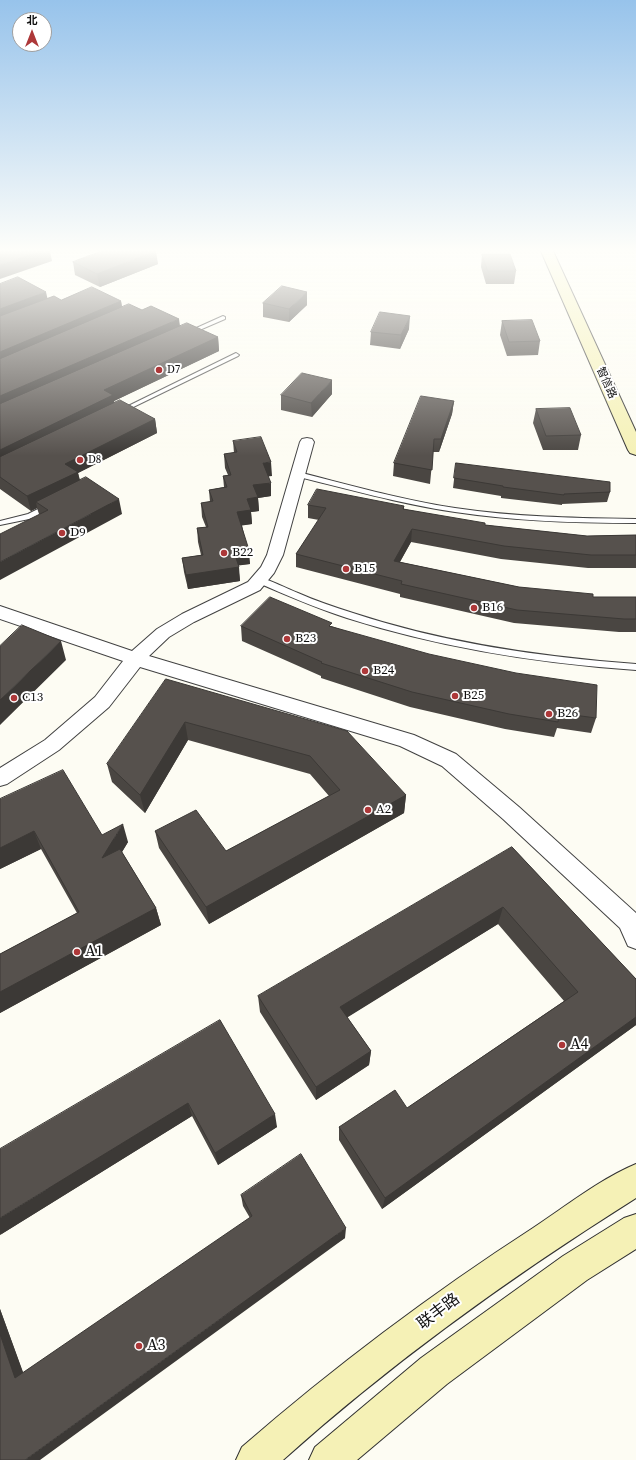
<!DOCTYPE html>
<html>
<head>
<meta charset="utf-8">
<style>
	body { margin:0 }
	#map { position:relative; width:636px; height:1460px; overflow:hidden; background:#fdfcf3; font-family:"Source Serif 4","Noto Sans SC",serif }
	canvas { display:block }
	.north { position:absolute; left:12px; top:12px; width:40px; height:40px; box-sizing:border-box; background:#fff; border:1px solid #9f9f9f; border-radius:50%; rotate:0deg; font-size:11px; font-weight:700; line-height:16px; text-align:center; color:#0f0f0f }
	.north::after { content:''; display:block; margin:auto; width:14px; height:18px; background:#ad3839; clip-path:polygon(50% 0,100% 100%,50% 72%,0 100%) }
</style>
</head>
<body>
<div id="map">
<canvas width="636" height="1460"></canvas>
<div class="north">北</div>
</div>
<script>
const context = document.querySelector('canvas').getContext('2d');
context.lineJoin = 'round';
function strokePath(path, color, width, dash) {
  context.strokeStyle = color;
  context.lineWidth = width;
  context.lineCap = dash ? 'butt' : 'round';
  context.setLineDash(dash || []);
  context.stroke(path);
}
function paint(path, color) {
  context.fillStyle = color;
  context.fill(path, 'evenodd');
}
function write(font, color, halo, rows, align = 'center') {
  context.font = font + ' "Source Serif 4","Noto Sans SC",serif';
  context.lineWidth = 4;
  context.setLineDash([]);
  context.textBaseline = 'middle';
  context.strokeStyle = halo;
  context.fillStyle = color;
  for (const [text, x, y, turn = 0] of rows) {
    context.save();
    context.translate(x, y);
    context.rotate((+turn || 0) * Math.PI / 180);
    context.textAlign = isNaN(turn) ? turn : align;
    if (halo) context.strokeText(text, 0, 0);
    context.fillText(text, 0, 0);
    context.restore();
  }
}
const lane = new Path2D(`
	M223,316L225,317V319L188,335L183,334Z
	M236,353L239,355L238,356L121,413L116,412Z
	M295,472H298C350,485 402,500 455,508C515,517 575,518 636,519V523C575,523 515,521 455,512C401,504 348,489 295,476Z
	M48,504H51L55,506L34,518L0,525V521L28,514Z
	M259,577C272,581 286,588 298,593C316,601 334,607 353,613C444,643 540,657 636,664V670C538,663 441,648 347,618C316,608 286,595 256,582L255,580L256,578Z`);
const street = new Path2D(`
	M307,438L312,439L314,442L283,555L274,573L260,590L194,622L169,637L149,656L414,735L456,754L519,807L636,913V949L628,946L620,928L503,819L442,766L400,746L140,667L109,707L59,750L7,784L0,786V768L45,740L95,697L123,661L0,619V606L132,651L157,629L182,614L248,582L261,567L267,555L300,442L302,439Z`);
const secondary = new Path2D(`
	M541,251H553L636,432V455L630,453L628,450Z
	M636,1164V1198C512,1276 392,1362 283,1460H236L242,1447C334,1367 431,1294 533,1228C565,1207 600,1179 636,1164Z
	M636,1214V1249L587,1280L447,1384L357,1460H309L315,1447L421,1358L563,1256L624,1218Z`);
strokePath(lane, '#424242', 2);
strokePath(street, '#424242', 2);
strokePath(secondary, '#313131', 2);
paint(lane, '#fff');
paint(street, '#fff');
paint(secondary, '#f5f1b6');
paint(new Path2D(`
	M482,254L516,271L514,284H486L481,267Z
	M73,262L158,264L100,287L75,275Z
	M0,284L47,298L61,300L121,301L122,307L142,310L180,326L218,337L219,351L114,401V402L155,419L157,433L78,473L80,480L122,514H39L37,508L31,511L0,489Z
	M263,303L307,305L289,322L263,317Z
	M502,321L540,341L538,355L507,356L500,335Z
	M409,329L400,349L370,345L371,332Z
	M332,394L312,417L281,410V395Z
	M454,401L452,414L439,452H433L430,484L393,476L394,463Z
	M536,409L581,435L578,450H543L533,423Z
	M233,441L272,476H268L271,496L258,498L259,511L251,512L252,524L242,525L250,564L238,565L240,581L188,589L184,572L182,558L201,555L198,542L197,528L206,527L202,517L201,503L210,502L209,490L224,487L223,476L228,475L225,468L224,454L234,453Z
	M456,463L610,492L607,502L562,504V505L501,498V496L453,488Z
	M308,505L404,506V509L485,525L587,536L636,535V568H588L501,559L411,542L400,562L519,587L593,597H636V632H619L514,623L400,597V594L296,567V554L319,520L308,518Z
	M241,626H331L596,718L591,733L557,728L554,737L505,729L410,707L321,678V676L242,641Z
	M166,679L406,795L404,813L209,924L159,848L155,831L226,851L329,796L310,774L188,740L145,813L112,782L107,764Z
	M0,799L102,835L128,842L122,852L156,908L161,925L0,1013V954L77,913L41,849L0,869Z
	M512,847L636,979V1025L382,1209L339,1140V1127L407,1108L564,1001L498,924L347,1017L371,1051L369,1065L316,1100L260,1012L258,996Z
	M220,1020L277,1127L218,1165L192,1116L0,1235Z
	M241,1195L345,1238L0,1460V1309L23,1373L250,1218L243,1206Z`), '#4a4642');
paint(new Path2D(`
	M42,251H50L52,261L0,279V265Z
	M156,251L158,264L100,287L97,274Z
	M46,292L49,305L0,324V309Z
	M307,292V305L289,322V309Z
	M121,301L123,314L0,367V352Z
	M410,316L409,329L400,349L401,335Z
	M179,319L181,333L0,412V396Z
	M218,337L219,351L114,401L115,410L0,466V450L104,390Z
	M332,380V394L312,417L311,403Z
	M454,401L452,414L439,452L441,439Z
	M155,419L157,433L78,473L81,487L36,502L37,508L31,511L27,496L65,464Z
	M271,462L272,476L264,477L263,463Z
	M271,483V496L258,498L259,511L251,512L252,524L239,526L237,512L247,499L253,485Z
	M119,499L122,514L0,580V562Z
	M412,529L411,542L393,574L394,561Z
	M249,550L250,564L235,566L234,552Z
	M239,567L240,581L188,589L186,575Z
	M61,641L66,660L0,725V700Z
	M185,722L188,740L145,813L140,795Z
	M406,795L404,813L209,924L206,907Z
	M123,824L128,842L108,875L102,858Z
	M34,831L41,849L0,869V848Z
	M503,907L498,924L340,1022V1007Z
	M156,908L161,925L0,1013V992Z
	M636,1017V1025L382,1209L385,1198Z
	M371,1051L369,1065L316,1100V1087Z
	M188,1103L192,1116L0,1235V1218Z
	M275,1114L277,1127L218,1165L215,1153Z
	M346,1228L345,1238L40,1460H25Z
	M0,1309L27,1383L15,1378L0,1334Z`), '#3c3936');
const building = new Path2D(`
	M0,251H42L0,265Z
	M102,251H156L97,274L73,262Z
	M482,254H510L516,271H488Z
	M18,277L46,292L0,309V284Z
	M282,286L307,292L289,309L263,303Z
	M92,287L121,301L0,352V316L54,296L61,300Z
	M129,304L142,310L151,306L179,319L0,396V359Z
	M380,312L410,316L401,335L371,332Z
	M532,320L540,341L509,342L502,321Z
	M187,323L218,337L104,390L113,395L0,450V404Z
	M302,373L332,380L311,403L281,395Z
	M421,396L454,401L441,439H434L432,470L394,463Z
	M120,400L155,419L65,464L78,472L27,496L0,477V457Z
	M570,408L581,435L546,436L536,409Z
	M261,437L271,462L263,463L271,483L253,485L258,497L247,499L251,510L237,512L249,550L234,552L239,567L186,575L182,558L203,555L197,528L208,527L201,503L213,501L209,490L227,487L223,476L231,475L224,454L237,452L233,441Z
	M456,463L610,482V492L564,494V495L503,487V486L454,478Z
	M86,477L119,499L0,562V534L48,510L36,502Z
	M317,489L404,506L403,509L485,523V525L587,536L636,535V555H591L504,546L412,529L394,561L519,587L593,594V597H636V619H624L517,610L401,584L402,581L296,554L326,508L308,505Z
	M270,597L332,623L329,626L429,654L516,673L597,685L596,718L559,713L558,722L509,714L412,692L321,663L322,662L241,626Z
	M22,625L61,641L0,700V646Z
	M166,679L347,731L406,795L206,907L155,831L196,810L226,851L340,790L310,756L185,722L140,795L107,764Z
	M63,770L102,835L123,824L102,858L120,849L156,908L0,992V954L79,912L34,831L0,848V799Z
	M512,847L636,979V1017L385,1198L339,1127L395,1090L407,1108L578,992L503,907L340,1007L371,1051L316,1087L258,996Z
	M220,1020L275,1114L215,1153L188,1103L0,1218V1149Z
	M301,1154L346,1228L25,1460H0V1334L15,1378L252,1216L241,1195Z`);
paint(building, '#56514d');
strokePath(building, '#3c3936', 1);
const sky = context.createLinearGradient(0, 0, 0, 456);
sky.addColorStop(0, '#97c3eb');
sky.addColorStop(0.55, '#fefefa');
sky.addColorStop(1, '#fefefa00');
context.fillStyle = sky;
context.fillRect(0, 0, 636, 456);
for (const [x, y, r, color] of [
	[159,370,4,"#ad3839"],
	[80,460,4,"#ad3839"],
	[62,533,4,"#ad3839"],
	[224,553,4,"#ad3839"],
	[346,569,4,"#ad3839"],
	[474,608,4,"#ad3839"],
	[287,639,4,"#ad3839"],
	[365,671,4,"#ad3839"],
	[455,696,4,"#ad3839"],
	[14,698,4,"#ad3839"],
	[549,714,4,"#ad3839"],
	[368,810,4,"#ad3839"],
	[77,952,4,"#ad3839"],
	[562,1045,4,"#ad3839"],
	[139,1346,4,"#ad3839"]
]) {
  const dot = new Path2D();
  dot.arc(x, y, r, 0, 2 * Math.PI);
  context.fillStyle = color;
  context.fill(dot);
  strokePath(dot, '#fff', 1.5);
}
write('11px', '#0f0f0f', '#fff', [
	["D7",167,370],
	["D8",88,460]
], 'left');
write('11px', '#0f0f0f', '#fff', [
	["智信路",606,383,66]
]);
write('13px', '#0f0f0f', '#fff', [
	["D9",70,533],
	["B22",232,553],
	["B15",354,569],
	["B16",482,608],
	["B23",295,639],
	["B24",373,671],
	["B25",463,696],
	["C13",22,698],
	["B26",557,714],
	["A2",376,810]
], 'left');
write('16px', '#0f0f0f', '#fff', [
	["A1",85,952],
	["A4",570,1045],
	["A3",147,1346]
], 'left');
write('16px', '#0f0f0f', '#fff', [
	["联丰路",439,1312,-37]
]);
</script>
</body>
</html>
